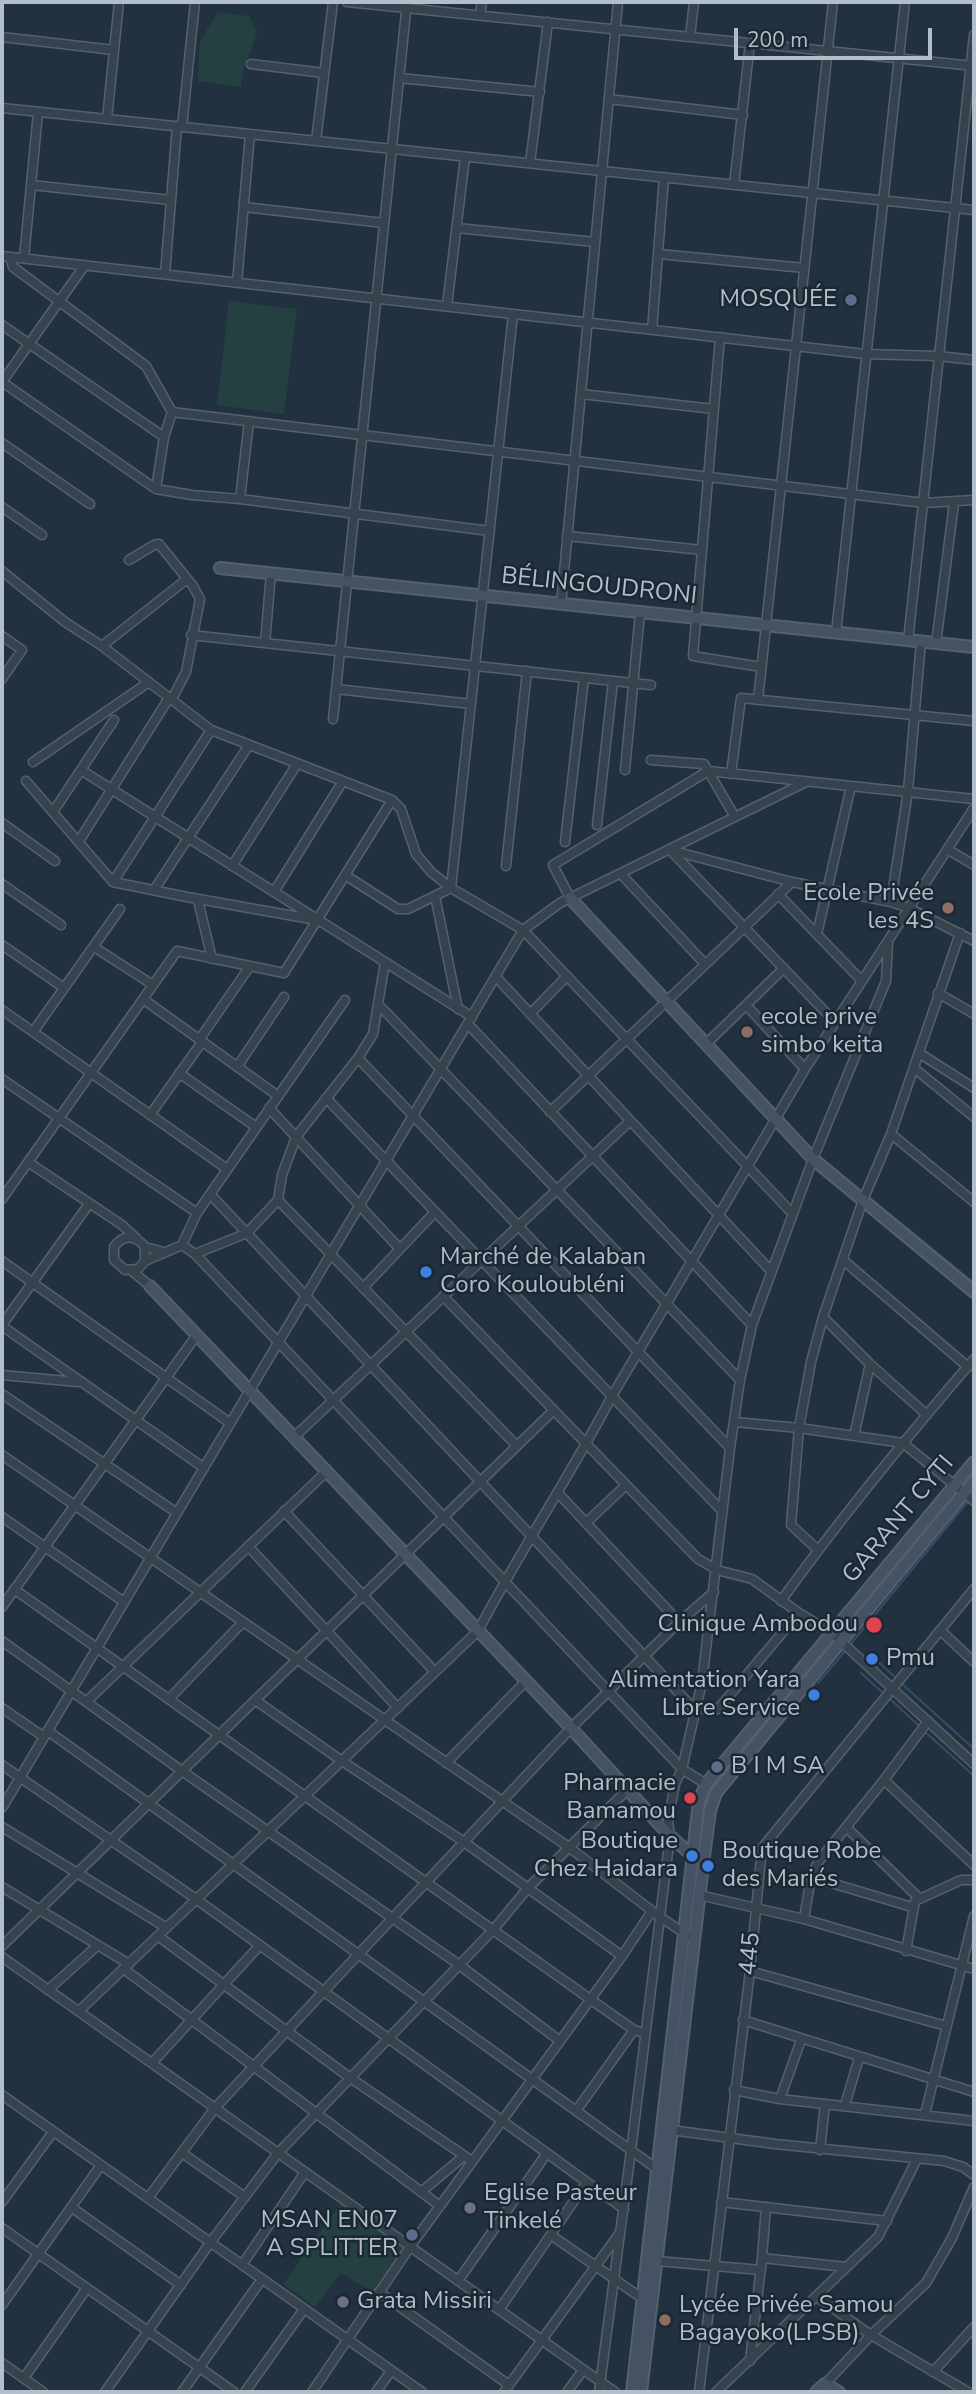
<!DOCTYPE html>
<html>
<head>
<meta charset="utf-8">
<style>
	body { margin:0 }
	#map { position:relative; width:976px; height:2394px; overflow:hidden; background:#223140; font-family:"Nunito Sans",sans-serif }
	canvas { display:block }
	.frame { position:absolute; inset:0; border:4px solid #b2beca; pointer-events:none }
	.scale { position:absolute; left:734px; top:28px; width:198px; height:32px; box-sizing:border-box; border:4px solid #b2beca; border-top:0; padding-left:9px; font-size:21px; line-height:24px; white-space:nowrap; color:#b2beca; -webkit-text-stroke:5px #1b2834; paint-order:stroke }
</style>
</head>
<body>
<div id="map">
<canvas width="976" height="2394"></canvas>
<div class="frame"></div>
<div class="scale">200 m</div>
</div>
<script>
const context = document.querySelector('canvas').getContext('2d');
context.lineJoin = 'round';
function paint(path, color) {
  context.fillStyle = color;
  context.fill(path, 'evenodd');
}
function strokePath(path, color, width, dash) {
  context.strokeStyle = color;
  context.lineWidth = width;
  context.lineCap = dash ? 'butt' : 'round';
  context.setLineDash(dash || []);
  context.stroke(path);
}
function write(font, color, halo, rows, align = 'center') {
  context.font = font + ' "Nunito Sans",sans-serif';
  context.lineWidth = 5;
  context.setLineDash([]);
  context.textBaseline = 'middle';
  context.strokeStyle = halo;
  context.fillStyle = color;
  for (const [text, x, y, turn = 0] of rows) {
    context.save();
    context.translate(x, y);
    context.rotate((+turn || 0) * Math.PI / 180);
    context.textAlign = isNaN(turn) ? turn : align;
    if (halo) context.strokeText(text, 0, 0);
    context.fillText(text, 0, 0);
    context.restore();
  }
}
paint(new Path2D(`
	M218,12L249,16L257,32C251,54 243,63 241,87L198,81L200,41Z
	M229,301L297,309L284,414L217,405Z
	M341,2203L406,2251L375,2294L341,2273L315,2307L283,2284Z`), '#244041');
strokePath(new Path2D(`
	M887,1212L974,1283
	M850,1645L969,1500
	M873,1657L896,1678
	M861,1673L883,1693
	M900,1682L974,1749
	M818,1683L847,1649
	M890,1699L919,1726
	M923,1730L974,1776`), '#344e68', 2);
const street = new Path2D(`
	M347,2L974,66
	M480,15L482,2
	M2,37L114,50
	M690,37L694,2
	M251,64L324,73
	M399,78L540,92
	M609,99L743,115
	M2,108L974,210
	M107,119L119,2
	M182,127L195,2
	M316,141L333,2
	M530,163L548,22
	M31,185L171,200
	M734,185L750,43
	M244,207L384,223
	M457,228L595,242
	M659,254L804,268
	M2,256L865,354L938,356L974,360
	M10,257L13,267L146,366L172,412L164,437L156,489
	M24,258L38,112
	M165,274L177,126
	M237,283L250,134
	M447,306L465,157
	M2,325L164,437
	M652,330L664,177
	M720,337L693,656L761,667
	M2,382L156,489L192,495L240,499L490,531
	M2,382L85,265
	M581,394L714,409
	M172,412L924,503L974,500
	M2,443L90,504
	M240,499L249,421
	M2,507L42,535
	M567,536L702,550
	M129,560L154,545L159,544L193,586L200,599L186,672L172,699
	M2,571L65,622L102,646L211,730L392,800L401,809L416,854L431,872L451,888L523,930L792,1213
	M561,604L618,2
	M836,633L905,2
	M191,635L651,685
	M2,636L22,650L2,679
	M908,641L974,35
	M265,643L271,573
	M936,644L954,503
	M102,646L187,579
	M336,689L471,704
	M758,700L833,2
	M333,719L407,2
	M651,760L704,764L735,817
	M33,762L149,682
	M81,770L472,1017
	M625,770L640,613
	M731,774L741,698L974,721
	M26,781L113,882L187,897L311,919
	M53,812L114,720
	M2,823L55,861
	M597,825L613,681
	M79,841L169,698
	M565,842L584,678
	M947,849L974,865
	M670,850L792,882L891,902L909,908L974,941
	M672,852L835,1022
	M232,866L297,764
	M506,866L527,671
	M621,874L705,964
	M345,875L398,909H408L451,888
	M113,882L211,730
	M2,884L61,925
	M451,888L513,314
	M154,890L249,745
	M274,892L343,781
	M778,894L862,981
	M435,896L458,1009
	M570,898L553,865L708,771L974,799
	M198,900L212,959
	M891,902L908,791L921,642
	M817,934L851,786
	M2,945L64,988
	M94,947L153,985
	M496,977L771,1271
	M938,993L974,1014
	M143,999L278,1096
	M378,1004L740,1380
	M746,1005L805,1069
	M2,1010L227,1169
	M530,1014L567,976
	M468,1024L752,1325
	M33,1032L120,909
	M199,1040L250,966
	M706,1044L784,968
	M919,1053L974,1088
	M358,1058L730,1448
	M237,1067L284,997
	M914,1068L974,1117
	M179,1073L256,1127
	M2,1079L197,1213
	M326,1098L723,1512
	M269,1108L400,1249
	M550,1112L792,882
	M150,1115L202,1042
	M891,1134L974,1202
	M28,1162L122,1225L136,1238
	M210,1194L694,1709H718L799,1613
	M2,1199L177,951L284,973L392,800
	M278,1200L517,1446
	M182,1245L195,1254L247,1233L278,1200L282,1175L296,1137L358,1058L373,1034L385,962
	M145,1247V1261L138,1269L125,1270L114,1260V1247C123,1234 136,1235 145,1247L164,1252
	M195,1254L682,1769L706,1784
	M843,1260L968,1367
	M2,1261L230,1423
	M145,1261L182,1245L197,1213L345,1000
	M132,1271L150,1286
	M363,1288L435,1212
	M443,1296L698,1559L717,1570L752,1579L799,1613L832,1633L974,1764
	M823,1317L870,1364L927,1415
	M2,1325L89,1204
	M2,1326L204,1468
	M2,1375L78,1382
	M2,1394L177,1513
	M735,1422L799,1428L903,1443L974,1501
	M854,1436L870,1364
	M293,1438L630,1121
	M2,1455L570,1848L660,1917L687,1935
	M558,1493L679,1622
	M284,1511L435,1672
	M2,1517L124,1602
	M587,1522L626,1485
	M248,1546L398,1708
	M818,1550L791,1525L799,1428L811,1362L823,1317L863,1200L891,1134L960,933
	M14,1589L590,1999L634,2030L644,2033
	M781,1601C841,1517 907,1437 974,1359
	M2,1607L196,1336
	M940,1630L974,1662
	M2,1641L182,1771L458,1964L560,2041
	M169,1699L243,1622
	M255,1700L342,1761L464,1842L622,1956
	M86,1702L326,1472
	M2,1708L44,1737
	M48,1731L657,2169
	M446,1763L526,1681
	M2,1765L196,1899L624,2209
	M884,1780L974,1865
	M2,1808L523,930L560,903L804,783
	M2,1827L167,1928
	M846,1827L919,1898
	M811,1877L912,1907
	M2,1887L129,1964
	M699,1895L804,1919L974,1969
	M804,1919L811,1877L818,1862L884,1780L928,1721
	M158,1936L349,2077L472,2161
	M2,1946L554,1410
	M906,1951L915,1901L961,1880H974
	M2,1957L615,2392
	M124,1969L440,2206
	M750,1971L946,2026
	M48,1990L98,1945
	M79,2011L478,1631C520,1551 570,1476 612,1396L805,1069L974,808
	M743,2020L974,2092
	M152,2063L260,1945
	M734,2090L780,2099L974,2121
	M2,2095L422,2392
	M780,2099L801,2040
	M845,2105L859,2058
	M576,2111L634,2030
	M925,2114L974,1916
	M671,2130L775,2144L944,2161L963,2167L974,2175
	M820,2150L825,2104
	M182,2153L245,2197
	M421,2192L464,2156
	M148,2198L215,2108L324,1991L571,1728L679,1622L714,1592
	M2,2202L53,2132
	M721,2202L887,2221
	M71,2207L181,2285
	M2,2228L234,2392
	M551,2235L643,2299
	M762,2258L846,2267
	M657,2261L761,2270
	M242,2265L305,2172
	M458,2281L547,2153
	M379,2292L509,2385
	M817,2297L871,2335L968,2392
	M2,2305L101,2165
	M499,2310L587,2182
	M750,2361L762,2258L766,2207
	M2,2363L43,2392
	M933,2372L974,2327
	M24,2378L87,2288
	M825,2384L871,2335L926,2283L952,2238L974,2187
	M105,2392L210,2243L278,2153L493,1930L528,1888L627,1790
	M182,2392L262,2279
	M245,2392L304,2309
	M312,2392L410,2247L622,1956L652,1911
	M376,2392L391,2371
	M504,2392L619,2234
	M567,2392L583,2370
	M599,2392L631,2151L670,1836L668,1822L675,1784L682,1769L702,1682L730,1448L740,1380L752,1325L813,1159L886,981L888,943
	M699,2392L750,1971L762,1848L974,1589
	M716,2392L878,2237L917,2159`);
const secondary = new Path2D(`
	M220,568L974,647
	M570,898L813,1159L974,1292
	M150,1286L571,1728L670,1836L694,1857
	M632,2392L699,1801L706,1784L974,1462
	M641,2392L704,1857L710,1811L716,1793L725,1782L974,1481
	M816,2392L825,2384L839,2392`);
strokePath(street, '#54616d', 11);
strokePath(secondary, '#54616d', 14);
strokePath(street, '#36434f', 8);
strokePath(secondary, '#445263', 10);
for (const [x, y, r, color] of [
	[851,300,7,"#5c6f8a"],
	[948,908,7,"#8d6e63"],
	[747,1032,7,"#8d6e63"],
	[426,1272,7,"#3f7fe0"],
	[874,1625,9,"#e0444e"],
	[872,1659,7,"#3f7fe0"],
	[814,1695,7,"#3f7fe0"],
	[717,1767,7,"#5c6f8a"],
	[690,1798,7,"#e0444e"],
	[692,1856,7,"#3f7fe0"],
	[708,1866,7,"#3f7fe0"],
	[470,2208,7,"#6b7280"],
	[412,2235,7,"#5c6f8a"],
	[343,2302,7,"#6b7280"],
	[665,2320,7,"#8d6e63"]
]) {
  const dot = new Path2D();
  dot.arc(x, y, r, 0, 2 * Math.PI);
  context.fillStyle = color;
  context.fill(dot);
  strokePath(dot, '#1b2834', 2.5);
}
write('24px', '#b2beca', '#1b2834', [
	["MOSQUÉE",837,300,"right"],
	["Ecole Privée",934,894,"right"],
	["les 4S",934,922,"right"],
	["ecole prive",761,1018],
	["simbo keita",761,1046],
	["Marché de Kalaban",440,1258],
	["Coro Kouloubléni",440,1286],
	["Clinique Ambodou",858,1625,"right"],
	["Pmu",886,1659],
	["Alimentation Yara",800,1681,"right"],
	["Libre Service",800,1709,"right"],
	["B I M SA",731,1767],
	["Pharmacie",676,1784,"right"],
	["Bamamou",676,1812,"right"],
	["Boutique",678,1842,"right"],
	["Chez Haidara",678,1870,"right"],
	["Boutique Robe",722,1852],
	["des Mariés",722,1880],
	["Eglise Pasteur",484,2194],
	["Tinkelé",484,2222],
	["MSAN EN07",398,2221,"right"],
	["A SPLITTER",398,2249,"right"],
	["Grata Missiri",357,2302],
	["Lycée Privée Samou",679,2306],
	["Bagayoko(LPSB)",679,2334]
], 'left');
write('24px', '#b2beca', '#1b2834', [
	["BÉLINGOUDRONI",599,587,6],
	["GARANT CYTI",899,1520,-50],
	["445",751,1954,-84]
]);
</script>
</body>
</html>
